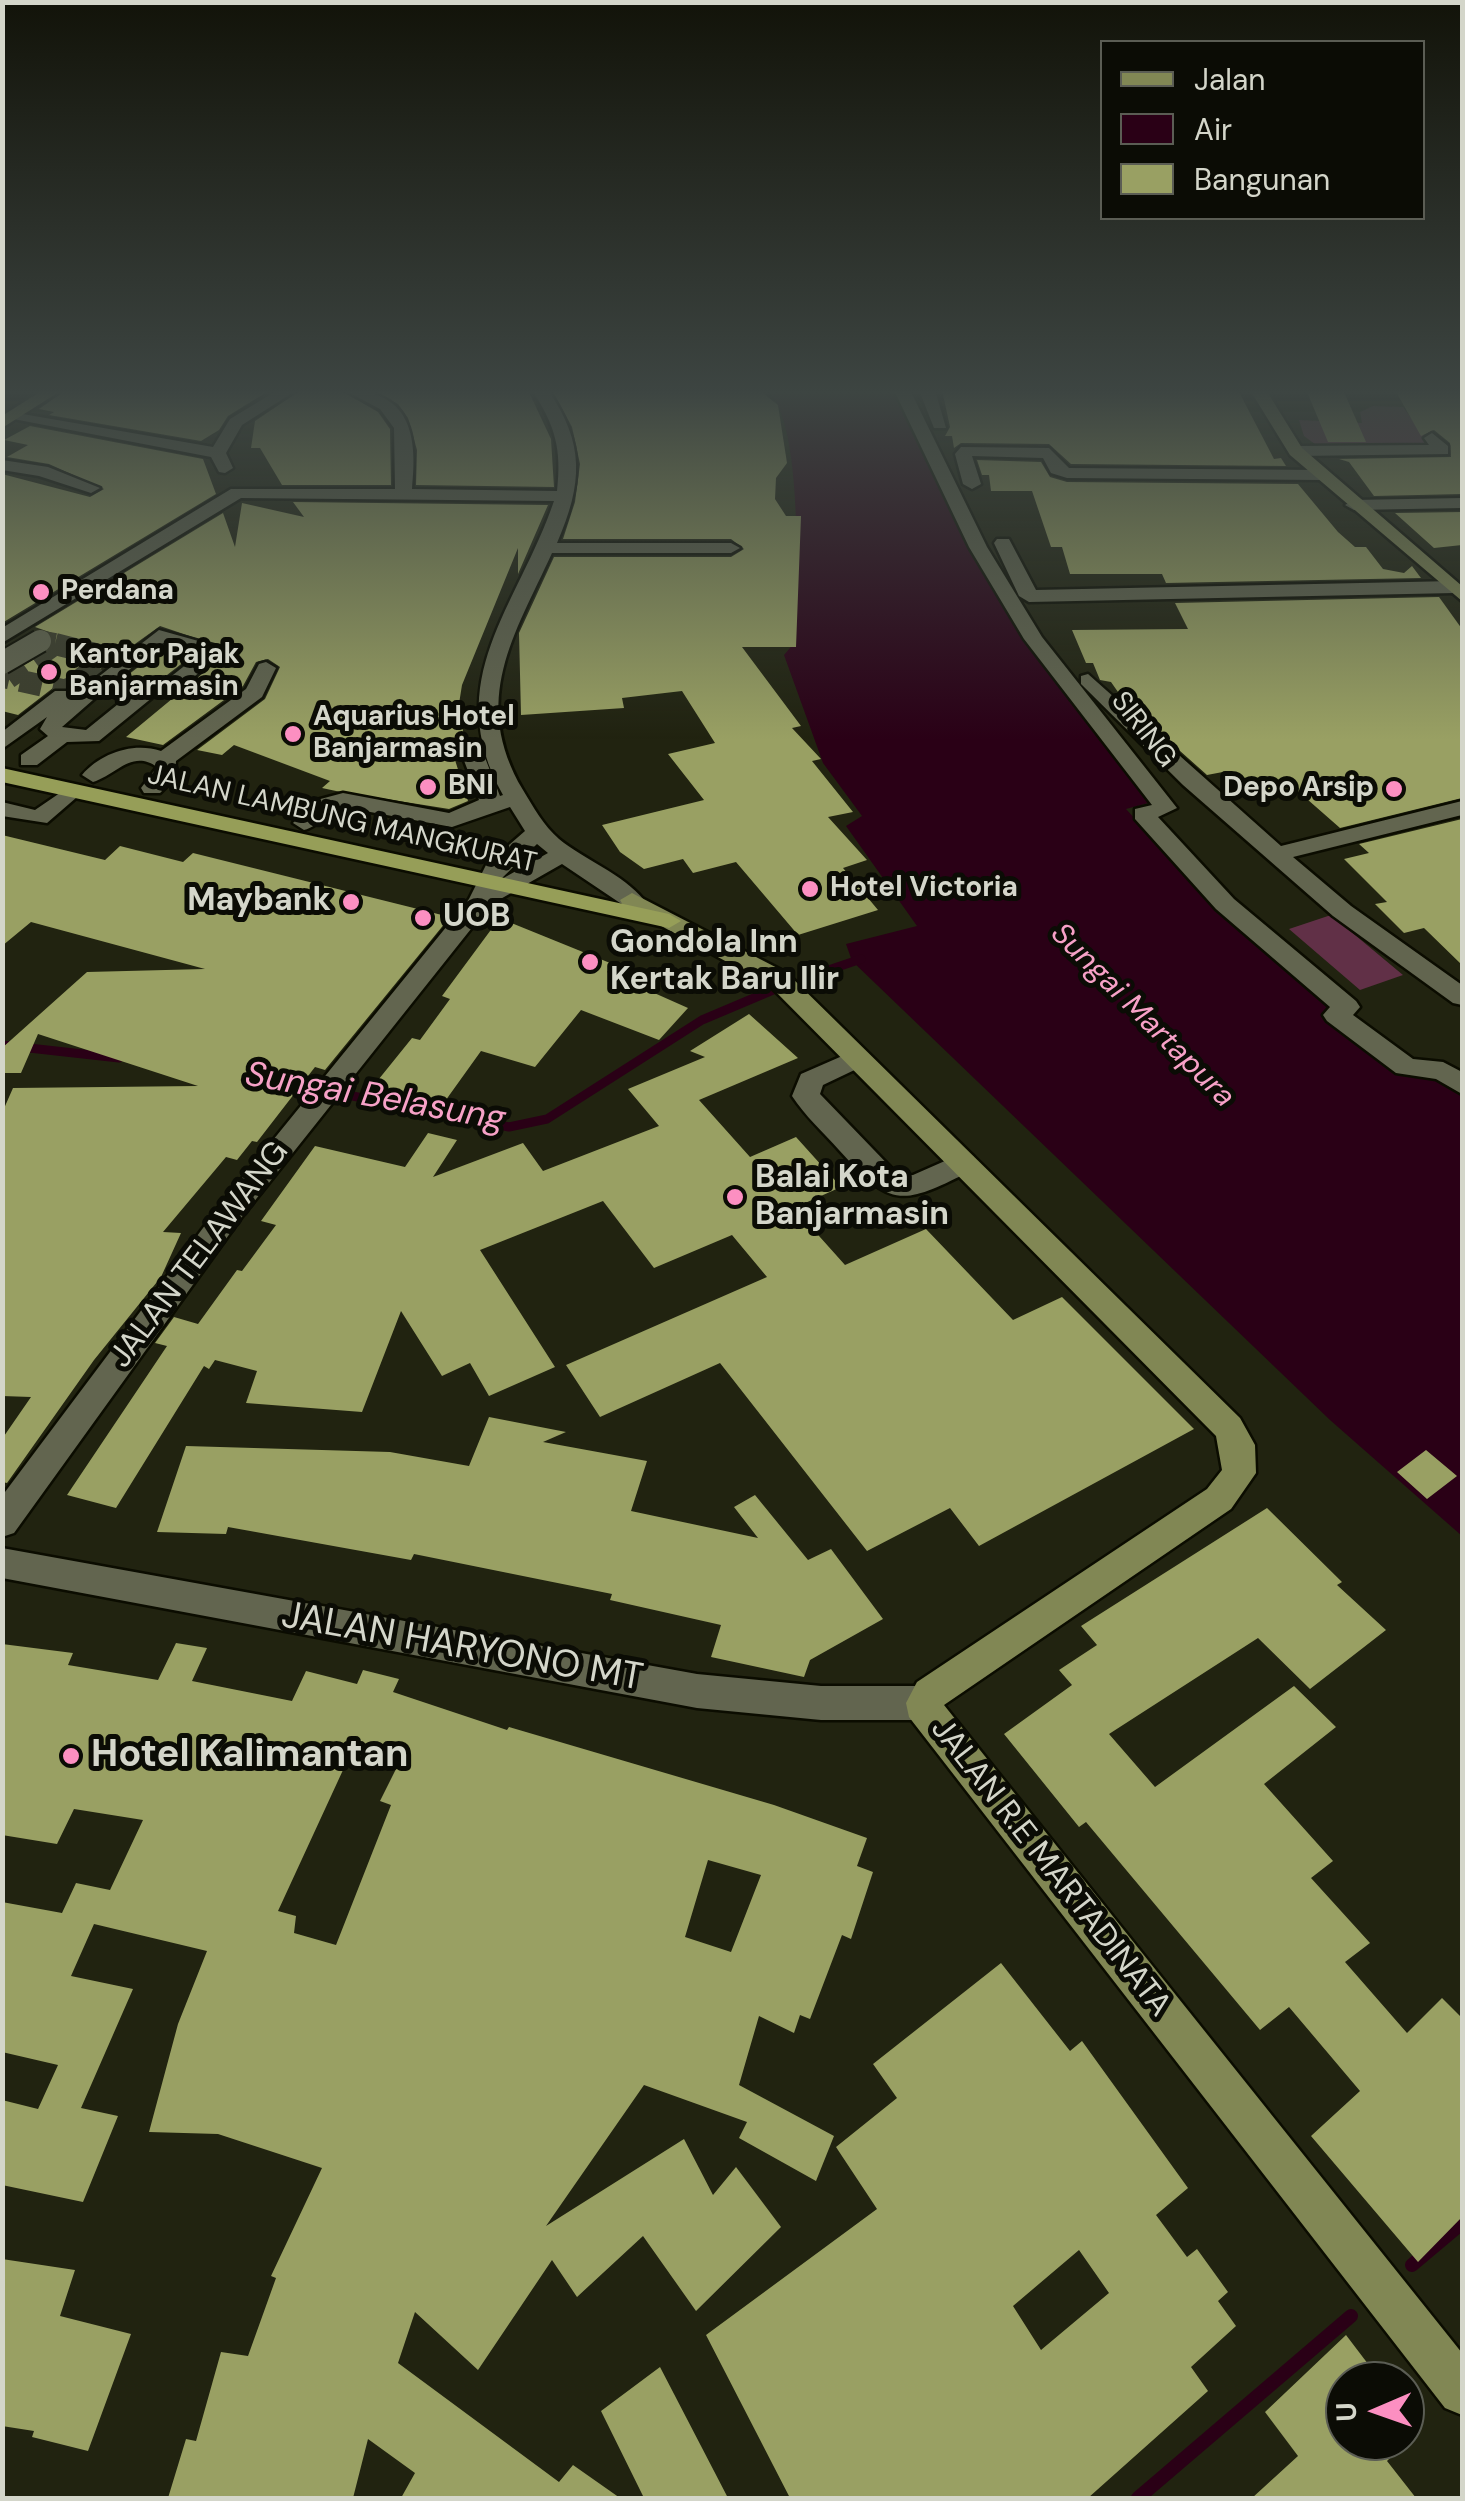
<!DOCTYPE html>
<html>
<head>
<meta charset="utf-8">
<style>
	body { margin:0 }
	#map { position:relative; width:1465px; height:2501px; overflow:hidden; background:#212310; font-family:"DM Sans",sans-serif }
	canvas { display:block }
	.frame { position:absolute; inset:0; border:5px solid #d4d6ca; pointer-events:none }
	.legend { position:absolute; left:1100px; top:40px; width:325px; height:180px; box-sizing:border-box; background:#0b0c05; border:2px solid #5b5d54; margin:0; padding:12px 18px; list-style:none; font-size:30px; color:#d4d6ca }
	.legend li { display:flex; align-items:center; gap:20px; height:50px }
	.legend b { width:50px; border:2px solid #5b5d54 }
	.north { position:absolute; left:1325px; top:2361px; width:100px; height:100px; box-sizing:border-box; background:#0b0c05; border:2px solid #5b5d54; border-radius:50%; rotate:268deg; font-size:28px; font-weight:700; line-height:40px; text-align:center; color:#d4d6ca }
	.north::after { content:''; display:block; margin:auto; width:35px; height:45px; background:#fc8fc1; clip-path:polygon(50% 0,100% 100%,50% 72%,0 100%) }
</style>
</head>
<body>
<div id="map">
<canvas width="1465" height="2501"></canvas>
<div class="frame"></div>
<ul class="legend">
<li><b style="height:12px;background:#818754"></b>Jalan</li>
<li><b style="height:28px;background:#2a0016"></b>Air</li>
<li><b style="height:28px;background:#99a063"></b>Bangunan</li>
</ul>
<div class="north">U</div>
</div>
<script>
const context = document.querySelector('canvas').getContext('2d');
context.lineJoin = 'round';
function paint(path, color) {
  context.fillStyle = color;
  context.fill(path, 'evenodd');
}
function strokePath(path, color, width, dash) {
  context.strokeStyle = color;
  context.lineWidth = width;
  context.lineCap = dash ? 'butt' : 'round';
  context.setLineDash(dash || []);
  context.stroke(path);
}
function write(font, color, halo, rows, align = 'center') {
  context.font = font + ' "DM Sans",sans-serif';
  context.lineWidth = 10;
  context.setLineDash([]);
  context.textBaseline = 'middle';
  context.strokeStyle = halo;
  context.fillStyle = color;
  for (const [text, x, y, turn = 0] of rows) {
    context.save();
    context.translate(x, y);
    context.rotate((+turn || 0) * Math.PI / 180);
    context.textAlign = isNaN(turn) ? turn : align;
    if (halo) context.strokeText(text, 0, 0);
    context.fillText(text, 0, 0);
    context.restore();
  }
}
paint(new Path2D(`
	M1373,406L1403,407L1433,448L1323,450L1304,436L1299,420L1362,423L1360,412Z
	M1331,915L1403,975L1360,990L1289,929Z`), '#613047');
paint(new Path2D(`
	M767,390H896L963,533L1152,802L1126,809L1215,906L1327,1001L1329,1009L1324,1015L1462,1094V1536L1330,1420L852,961L846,944L917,926L846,826L862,816L823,763L784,655L795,642C797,594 804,419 767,390Z`), '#2a0016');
strokePath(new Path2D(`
	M802,979L861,959
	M2,1045L119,1058
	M292,1084L509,1127L547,1119L702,1020L773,990`), '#2a0016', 9);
strokePath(new Path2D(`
	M1412,2265L1462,2223
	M1138,2498L1351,2316`), '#2a0016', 14);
paint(new Path2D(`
	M66,390H270L228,416L219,430L201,441L49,415L54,412L39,409Z
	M301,390H340L378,412L390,429L391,485H282L260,448H251L255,421Z
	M372,390H528L551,439L554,487L416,485L417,450L408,418L398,404Z
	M552,390H759L778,405L787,463L776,478L775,499L786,516H801L796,647H742L801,726L792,728L821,759L812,761L853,812L828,817L867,860L843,868L878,910L798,935L736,862L693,873L683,859L644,869L620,852L602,825L704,800L668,754L715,743L682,691L622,698L624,708L521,715L519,633L554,557H731L744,549L731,539H563L575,502L580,464L572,427Z
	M942,390H1238L1274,459L1281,458L1286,466L1071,464L1049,444L961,443L954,448L952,436H945L950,427Z
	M1395,390H1462V494L1374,496L1349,462L1339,459L1451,457L1450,443L1434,430L1421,436Z
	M1307,392H1344L1366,442H1328Z
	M30,426L203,459L216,494L2,623V474L90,497L104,489L49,464L7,457L28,445L4,440Z
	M977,460L1041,462L1050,477L1067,482L1298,484L1338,532L1355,547H1366L1383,569L1404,573L1412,566L1421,578L1166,583L1162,574H1070L1062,547H1051L1032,491H991L989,475H982Z
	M293,502L548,505L518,574V548L462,685L458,710L465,739L449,741L468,801L449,809L336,791L322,788L330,781L234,745L222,755L197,750L265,699L280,667L268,659L256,662L243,686L163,745L126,737L231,650L160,626L82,682L53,688L18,715L2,711V678L53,648L52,633L35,627L223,513L235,547L242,503L304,517Z
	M1462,512V545L1434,548L1395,513Z
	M1439,597L1462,629V798L1340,828L1291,785L1251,793L1228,771L1207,775L1125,702L1111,682L1100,680L1093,663H1086L1072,630L1188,629L1175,603Z
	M164,647L194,654L158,682L128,675Z
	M1462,819V965L1424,928L1404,933L1375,904L1387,902L1344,859L1369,853L1359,844Z
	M2,835L105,860L120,846L183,862L193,853L450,917L325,1070L315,1067L257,1142L252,1141L237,1160L226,1157L163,1232L181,1233L161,1277L94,1360L7,1483L2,1482V1439L31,1397L2,1396V1113L13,1088L198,1086L38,1034L21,1073H2V1048L87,972L205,969L31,922L2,946Z
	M504,920L615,965L607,972L688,1008L659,1040L581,1010L535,1067L481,1051L438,1111L366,1095L412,1038L420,1040L450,999L442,996L493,927Z
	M749,1014L798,1058L699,1100L750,1157L796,1137L841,1187L794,1208L845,1265L926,1229L1013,1320L1062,1297L1194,1429L979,1546L950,1508L867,1551L720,1363L600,1417L566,1365L767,1277L732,1235L654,1268L603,1201L480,1250L555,1367L489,1396L470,1363L442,1376L401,1311L362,1412L246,1403L257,1371L215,1360L209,1369L204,1366L116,1508L67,1495L167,1346L155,1343L174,1317L198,1324L237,1270L242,1271L276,1225L261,1221L315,1146L405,1167L428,1133L457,1140L433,1177L523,1143L543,1171L659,1126L628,1089L705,1057L690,1051Z
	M489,1417L566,1432L543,1442L647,1461L631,1511L758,1538L734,1507L755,1495L808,1560L831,1549L883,1619L810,1660L804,1677L711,1657L721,1625L610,1600L612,1594L414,1554L411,1560L228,1527L226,1534L157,1532L186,1446L390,1452L469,1466Z
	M1426,1450L1457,1476L1427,1499L1397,1472Z
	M1267,1508L1342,1582L1337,1585L1386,1630L1310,1689L1258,1638L1109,1734L1155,1787L1294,1686L1336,1727L1264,1784L1333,1861L1311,1878L1370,1943L1345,1962L1407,2033L1442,1998L1462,2018V2217L1418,2262L1311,2136L1360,2091L1289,2007L1260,2030L1086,1822L1079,1827L1004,1734L1072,1685L1059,1670L1097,1645L1081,1626Z
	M176,1643L207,1648L192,1681L292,1701L306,1671L357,1684L363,1670L399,1679L393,1692L507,1730L509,1727L774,1805L867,1838L857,1866L873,1872L851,1939L842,1935L810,2019L800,2015L794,2033L759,2016L739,2085L834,2136L816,2181L739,2138L747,2122L644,2085L546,2226L684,2139L713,2195L736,2167L781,2227L696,2311L643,2236L577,2297L552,2260L478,2370L415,2312L398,2363L559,2482L573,2465L620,2498H401L415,2473L368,2439L353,2498H168L186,2439L196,2441L221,2352L248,2356L276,2278L271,2276L322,2168L218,2134L149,2132L178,2024L207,1951L94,1924L71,1976L133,1989L81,2108L118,2116L83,2202L2,2185V2100L38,2109L58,2065L2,2052V1902L62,1913L76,1883L110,1890L143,1820L74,1809L57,1844L2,1835V1644L73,1653L68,1665L158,1680ZM349,1757L396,1769L380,1801L391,1805L336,1945L294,1933L296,1916L278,1911ZM708,1860L761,1875L731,1952L685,1937Z
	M1001,1963L1070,2051L1082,2041L1188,2188L1156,2215L1187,2257L1197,2249L1228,2292L1218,2301L1236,2326L1191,2367L1208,2391L1088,2498H790L706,2335L877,2209L836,2147L897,2098L873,2064ZM1079,2250L1109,2293L1041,2350L1013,2306Z
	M2,2259L75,2270L60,2316L131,2334L88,2451L32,2437L34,2431L2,2426Z
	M1346,2335L1381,2381H1345V2441H1407L1387,2461L1416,2498H1252L1298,2456L1265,2412Z
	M660,2367L728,2498H644L601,2411Z`), '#99a063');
strokePath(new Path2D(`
	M44,642L55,644
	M55,644L107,657L67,691L8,678Z`), '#3c3e2c', 22, [22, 11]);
const minor = new Path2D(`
	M278,390H297L242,425L226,453L233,468L225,473L219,472L211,457L3,417L11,412L213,447L230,419Z
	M344,390C410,390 418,434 412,489L557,491C562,449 555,425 532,390H548C585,444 583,483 557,543H731L740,548L731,553H552C514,636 470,700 523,790C534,808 543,825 559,839C583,859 623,874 644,900L632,907L623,905L562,864L490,905L241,1218L14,1533L2,1537V1496L221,1204L469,899L486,865L525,831L510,807L452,827L343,807C327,811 320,826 304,830L293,823L313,801L343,793L449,813L479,800L460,750L471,744L482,750L500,796L503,795C439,680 518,607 554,501L241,498L2,643V628L231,489H395L394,428L380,409ZM537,844L548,853L500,880Z
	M894,390H910L987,547L1042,637L1177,808L1158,817L1234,899L1356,1001L1360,1007L1353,1015L1413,1059L1443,1062L1462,1072V1094L1436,1079L1396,1073L1327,1021L1323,1015L1330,1007L1216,909L1135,819V809L1152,805L1024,639L969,547Z
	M919,390H935L946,428H934Z
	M1432,433L1448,446V454L1296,456L1288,451L1296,446L1429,445L1424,438Z
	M961,447L1049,448L1069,468L1320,470L1329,475L1320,480L1067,478L1051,473L1043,458L972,456L981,484L972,489L963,484L955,454Z
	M2,460L48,467L100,488L91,493L39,476L2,470Z
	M1462,498V508L1354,510L1345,505L1354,500Z
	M997,539H1009L1036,590L1454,581L1462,588L1454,593L1029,602L1019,596L994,543Z
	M159,630L227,649L170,697H153L99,741L67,742L37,765H21V755L48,736L40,729L47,717L2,749V732L55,691H69L71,698ZM163,643L202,652L159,686L120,677ZM109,686L133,692L86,730L62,727Z
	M266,662L276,668L262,697L176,761L175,778L160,793H144L141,788L157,767C132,749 116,775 93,782L82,775C101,753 133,742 161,751L246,689L259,664Z
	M1088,674L1281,846L1462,801V815L1293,857L1351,906L1462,985V1005L1453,1003L1333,916L1183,785L1081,684V676Z
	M73,784L84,791L47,823L2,816V802L35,810Z
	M856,1050L869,1059L865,1065L823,1085L820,1094L899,1176L913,1175L963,1153L973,1156L977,1163L973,1170C902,1205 893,1210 839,1150C823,1132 805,1116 792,1096L801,1074Z
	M2,1548L697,1674L821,1686H925L938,1691L944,1703L938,1715L925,1720H821L697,1708L2,1578Z`);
const major = new Path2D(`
	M1250,390H1266L1302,448L1462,586V601L1290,455Z
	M632,893L787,973L1240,1418L1255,1445L1256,1473L1231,1509L944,1705L1462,2353V2415L1445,2408L909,1717L906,1703L917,1682L1207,1489L1222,1470L1216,1436L769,985L623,905L620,900Z`);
const highway = new Path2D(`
	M43,390H62L2,428V416Z
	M2,768L669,914L681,921L669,928L2,782Z`);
strokePath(minor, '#0b0c00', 5);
strokePath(major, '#0b0c00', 5);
strokePath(highway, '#0b0c00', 5);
paint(minor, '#62654f');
paint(major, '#818754');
paint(highway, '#969e58');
const minorBridge = new Path2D(`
	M2,663L40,641`);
strokePath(minorBridge, '#0b0c00', 26, []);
strokePath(minorBridge, '#62654f', 22);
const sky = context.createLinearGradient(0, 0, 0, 740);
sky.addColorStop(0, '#121309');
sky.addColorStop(0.53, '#3d4542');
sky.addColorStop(1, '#3d454200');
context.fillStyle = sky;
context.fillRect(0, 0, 1465, 740);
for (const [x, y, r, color] of [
	[41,592,10,"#fc8fc1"],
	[49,672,10,"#fc8fc1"],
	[293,734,10,"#fc8fc1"],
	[428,787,10,"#fc8fc1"],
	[1394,789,10,"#fc8fc1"],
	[810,889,10,"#fc8fc1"],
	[351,902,10,"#fc8fc1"],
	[423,918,10,"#fc8fc1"],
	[590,962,10,"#fc8fc1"],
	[735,1197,10,"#fc8fc1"],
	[71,1756,10,"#fc8fc1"]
]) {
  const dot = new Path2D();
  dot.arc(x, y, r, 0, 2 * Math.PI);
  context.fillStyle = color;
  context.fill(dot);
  strokePath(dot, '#0b0c05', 4);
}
write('bold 28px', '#d4d6ca', '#0b0c05', [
	["Perdana",61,592],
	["Kantor Pajak",69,656],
	["Banjarmasin",69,688],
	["Aquarius Hotel",313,718],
	["Banjarmasin",313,750],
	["BNI",448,787],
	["Depo Arsip",1374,789,"right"],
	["Hotel Victoria",830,889]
], 'left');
write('28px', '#d4d6ca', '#0b0c05', [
	["SIRING",1143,730,52],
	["JALAN LAMBUNG MANGKURAT",342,820,13]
]);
write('italic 30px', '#f7a1c7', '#0b0c05', [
	["Sungai Martapura",1142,1016,45]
]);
write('bold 32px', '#d4d6ca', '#0b0c05', [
	["Maybank",331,902,"right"],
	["UOB",443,918],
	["Gondola Inn",610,944],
	["Kertak Baru Ilir",610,981],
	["Balai Kota",755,1179],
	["Banjarmasin",755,1216]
], 'left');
write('32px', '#d4d6ca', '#0b0c05', [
	["JALAN TELAWANG",200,1255,-53],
	["JALAN R.E MARTADINATA",1050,1868,52]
]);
write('italic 35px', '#f7a1c7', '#0b0c05', [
	["Sungai Belasung",375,1098,10]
]);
write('38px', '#d4d6ca', '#0b0c05', [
	["JALAN HARYONO MT",462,1648,10]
]);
write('bold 38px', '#d4d6ca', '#0b0c05', [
	["Hotel Kalimantan",91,1756]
], 'left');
</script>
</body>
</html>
